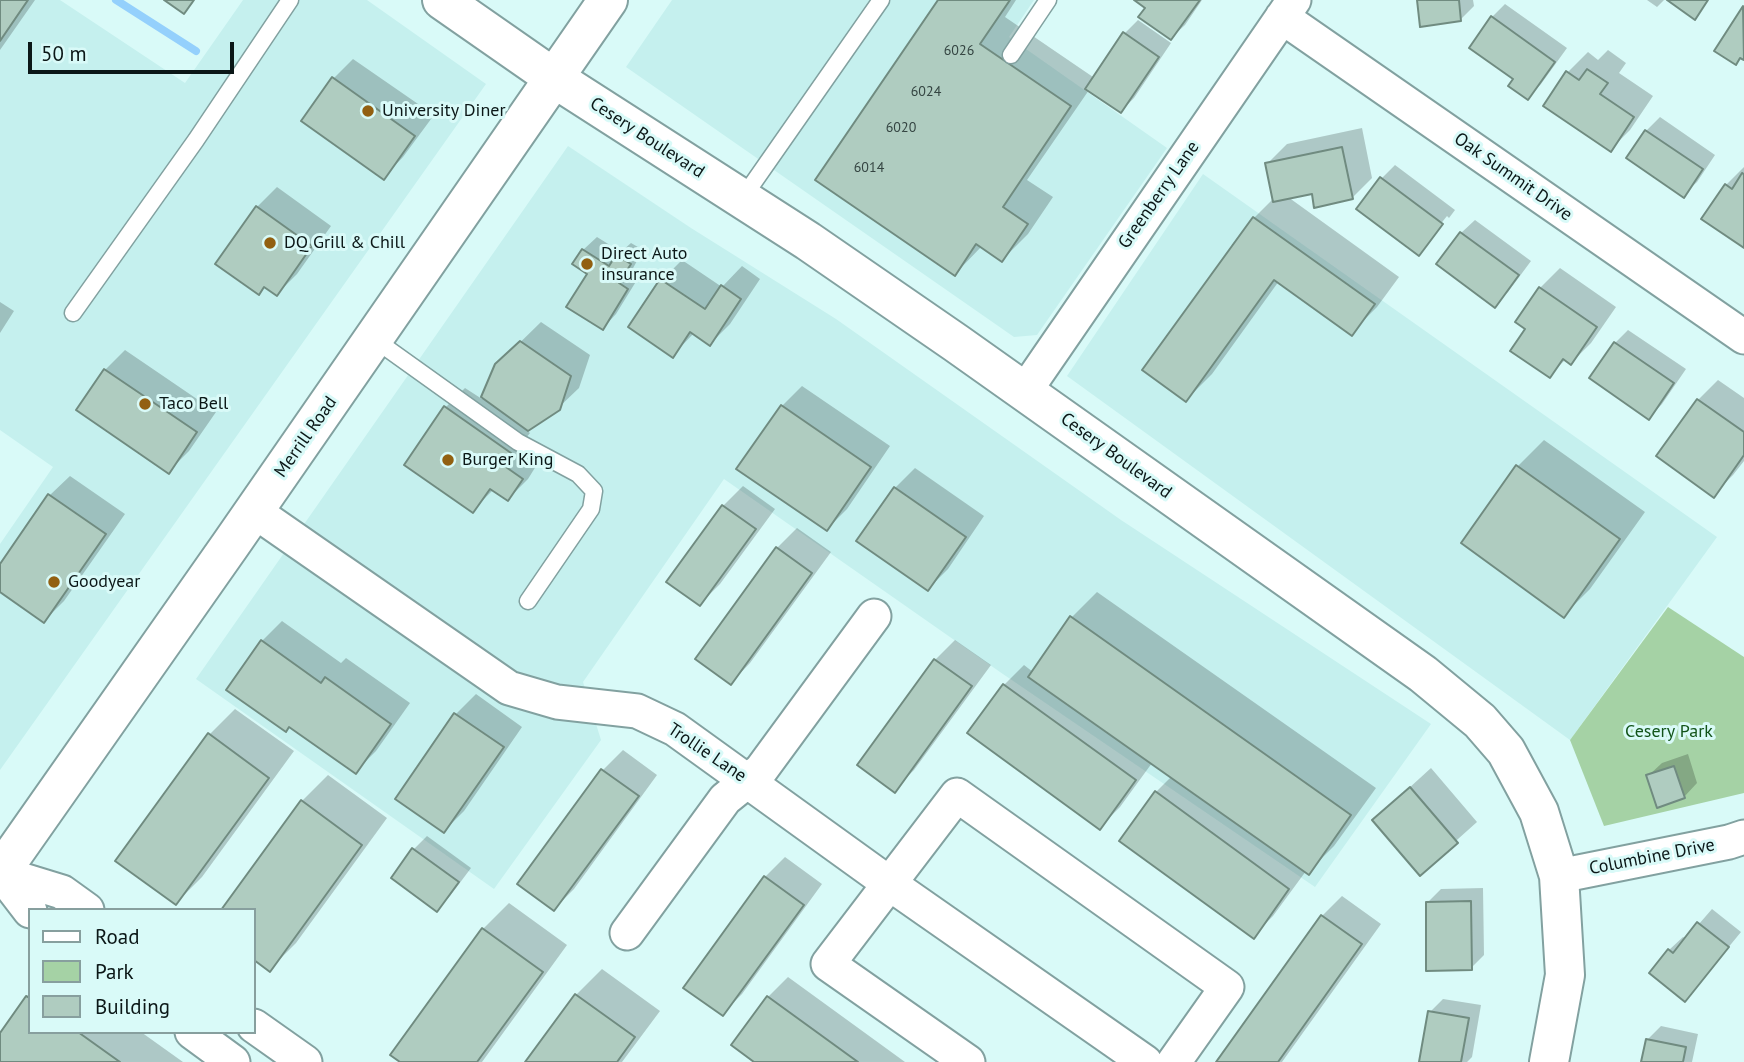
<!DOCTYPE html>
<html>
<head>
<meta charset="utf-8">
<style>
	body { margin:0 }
	#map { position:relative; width:1744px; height:1062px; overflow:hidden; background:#d9faf8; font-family:"PT Sans",sans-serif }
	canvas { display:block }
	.legend { position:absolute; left:28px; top:908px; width:228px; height:126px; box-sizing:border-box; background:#d9faf8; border:2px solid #879f9e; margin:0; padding:9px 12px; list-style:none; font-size:21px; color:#0b1717 }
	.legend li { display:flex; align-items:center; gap:14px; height:35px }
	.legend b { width:35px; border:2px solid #879f9e }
	.scale { position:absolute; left:28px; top:42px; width:206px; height:32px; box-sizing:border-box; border:4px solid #0b1717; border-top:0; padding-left:9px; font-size:21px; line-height:24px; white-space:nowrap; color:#0b1717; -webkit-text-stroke:5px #d9faf8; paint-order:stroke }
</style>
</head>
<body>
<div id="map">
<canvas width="1744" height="1062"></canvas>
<ul class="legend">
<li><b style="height:9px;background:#fff"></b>Road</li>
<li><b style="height:19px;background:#a5d2a5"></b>Park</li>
<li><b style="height:19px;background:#afccc0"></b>Building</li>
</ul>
<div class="scale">50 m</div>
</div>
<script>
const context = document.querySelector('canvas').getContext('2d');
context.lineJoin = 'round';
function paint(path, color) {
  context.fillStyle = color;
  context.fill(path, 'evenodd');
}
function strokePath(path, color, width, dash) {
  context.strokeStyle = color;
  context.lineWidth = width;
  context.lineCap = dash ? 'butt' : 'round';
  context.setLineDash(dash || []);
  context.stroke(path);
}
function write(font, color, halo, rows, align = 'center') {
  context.font = font + ' "PT Sans",sans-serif';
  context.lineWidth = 6;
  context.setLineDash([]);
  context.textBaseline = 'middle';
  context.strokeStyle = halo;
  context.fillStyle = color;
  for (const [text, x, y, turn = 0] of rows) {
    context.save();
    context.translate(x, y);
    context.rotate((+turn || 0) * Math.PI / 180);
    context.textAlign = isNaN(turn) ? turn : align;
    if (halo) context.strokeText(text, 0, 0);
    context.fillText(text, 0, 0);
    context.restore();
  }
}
paint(new Path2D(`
	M0,0H60L185,83L243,0H367L486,84L0,770V544L53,467L0,430Z
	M672,0H1034L1009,37L1167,148L1037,335L1014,337L626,67Z
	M568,146L691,228L836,319L1121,520L1431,724L1315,887L1000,672L724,479L583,682L601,740L494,889L196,679Z
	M1203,174L1717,537L1570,740L1067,376Z`), '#c5f0ee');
paint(new Path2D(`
	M1668,607L1744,657V793L1604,826L1570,740Z`), '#a5d2a5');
paint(new Path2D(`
	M0,0H35L0,50Z
	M940,0H1016L1005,17L1093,77L1125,33L1138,20L1171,43L1134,98L1121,111L1089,90L1027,180L1053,197L1028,234L1002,260L982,246L955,274Z
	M1137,0H1202L1185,25L1171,38L1147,7Z
	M1418,0H1473L1474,6L1460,20Z
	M1647,0H1664L1657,7Z
	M1505,4L1567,48L1541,84L1528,98L1516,79L1492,17Z
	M1608,50L1626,63L1619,73L1653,96L1630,130L1610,150L1545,105L1568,72L1588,52L1598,60Z
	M353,59L434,115L403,157L384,177L333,79Z
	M1660,117L1715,155L1697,182L1683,195L1628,158L1646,131Z
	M1362,128L1372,178L1352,198L1313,192L1288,197L1399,277L1377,307L1351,333L1279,281L1212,374L1186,400L1144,370L1254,218L1274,198L1267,164L1287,144Z
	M1395,165L1455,210L1449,218L1447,216L1427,241H1431L1418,253L1382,178Z
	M1744,167V246L1726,185Z
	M277,187L331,226L297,274L277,294L266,286L259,293L257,207Z
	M1475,220L1531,261L1508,292L1494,305L1438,264L1461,233Z
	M597,237L621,252L631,243L643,250L632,270L640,275L616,314L603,328L583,250Z
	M682,260L722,287L742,266L760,279L730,324L710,344L694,333L673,355L662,280Z
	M1560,268L1616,307L1591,343L1571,363L1566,359L1549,376L1527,329L1540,288Z
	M0,302L14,311L0,333Z
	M541,322L590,355L579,388L558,408L526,430L530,433L521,444L541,458L528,479L508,499L494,489L473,510L445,408L465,388L482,399L497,365Z
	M1628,330L1686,369L1662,404L1649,418L1615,343Z
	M125,350L216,412L189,451L169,471L105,370Z
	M1718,380L1744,398V461L1733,475L1713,495L1698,400Z
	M802,386L890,446L847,509L827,529L739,468L782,406Z
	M1544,440L1645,512L1590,589L1564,615L1518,466Z
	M915,468L984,516L948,569L928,589L895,488Z
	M70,476L125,514L64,601L44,621L0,590V567L50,495Z
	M743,486L775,509L720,584L700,604L669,581L723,506Z
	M797,528L831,552L750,663L731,683L777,548Z
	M1097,592L1376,788L1334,846L1308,872L1306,871L1273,916L1253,936L1156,792L1172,776L1152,763L1120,807L1100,827L969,732L1004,685L1024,665L1033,672L1071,618Z
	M282,621L341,663L346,658L410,703L376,751L356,771L262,641Z
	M955,640L991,665L914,770L894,790L859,765L935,660Z
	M476,694L522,727L464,811L444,831L456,714Z
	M235,709L294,751L202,877L176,903L209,735Z
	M623,750L657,775L574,889L554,909L520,884L603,770Z
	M1688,754L1697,783L1684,797L1648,776L1662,763Z
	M1431,768L1477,822L1420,873L1374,820Z
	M328,775L387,818L296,943L270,969L254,958V910L302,801Z
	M427,836L471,868L450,896L437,910L393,878L414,849Z
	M785,857L822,884L742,994L722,1014L765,877Z
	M1483,888L1484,955L1471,968L1427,903L1441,889Z
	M1342,896L1381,924L1282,1062H1218L1322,916Z
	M509,903L567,945L482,1062H403L392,1054L483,929Z
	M1712,909L1741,932L1685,1000L1669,950L1683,937L1686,939Z
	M602,969L660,1011L622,1062H527L576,995Z
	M788,977L905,1062H757L768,997Z
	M30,995V1032H141L183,1062H0V1036Z
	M1443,999L1481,1005L1472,1057L1467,1062H1421L1430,1012Z
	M1661,1026L1698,1034L1692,1062H1643L1647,1040Z`), '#0003');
strokePath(new Path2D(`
	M116,0L196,51`), '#94d0fc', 8);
const building = new Path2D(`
	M0,0H28L0,41Z
	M164,0H194L184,14Z
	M938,0H1010L980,44L1071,106L1003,207L1028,224L1002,262L976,244L955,276L815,180Z
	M1134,0H1200L1171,40L1138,17L1145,8Z
	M1417,0H1459L1461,21L1420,27Z
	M1667,0H1708L1695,20Z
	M1743,6L1744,60L1740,58L1736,65L1714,51Z
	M1491,16L1555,62L1528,100L1508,86L1513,79L1469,48Z
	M1123,32L1159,57L1121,113L1085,89Z
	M1587,69L1608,83L1600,94L1634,117L1611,152L1543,106L1566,71L1579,80Z
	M332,77L415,136L384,180L301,121Z
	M1645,130L1703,169L1684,198L1626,158Z
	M1342,147L1353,199L1314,208L1312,194L1273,202L1265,163Z
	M1742,173L1744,174V248L1701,219L1725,184L1732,189Z
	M1380,177L1443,224L1419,256L1356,209Z
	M256,206L312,246L277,296L264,287L259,295L215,264Z
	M1253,217L1375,304L1352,336L1274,280L1186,402L1142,370Z
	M1460,232L1519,275L1495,308L1436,264Z
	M582,249L609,266L616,255L631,264L619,283L628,289L603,330L566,307L587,274L572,264Z
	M660,279L705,309L721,285L741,299L710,346L690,332L673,358L628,327Z
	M1539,287L1597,327L1571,365L1563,359L1550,378L1510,351L1525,329L1515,322Z
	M520,341L571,376L560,410L528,431L481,397L495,364Z
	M1614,342L1674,383L1649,420L1589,378Z
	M104,369L197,432L169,474L76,410Z
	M1697,399L1744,432V455L1714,498L1656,456Z
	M781,405L871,467L827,531L736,469Z
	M444,406L511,453L503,465L523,479L508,501L490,489L473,513L404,465Z
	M1516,465L1620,539L1564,618L1461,543Z
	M894,487L966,537L928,591L856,541Z
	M48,494L106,534L44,623L0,592V564Z
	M722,505L756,529L700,606L666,582Z
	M776,547L812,573L731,685L695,659Z
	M1070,616L1351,815L1309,875L1028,677Z
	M261,640L321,683L325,677L391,724L356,774L289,727L286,732L226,690Z
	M934,659L972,686L895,793L857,765Z
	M1003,684L1136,780L1100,830L967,733Z
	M454,713L504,747L444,833L395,799Z
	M208,733L269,778L176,905L115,861Z
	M1674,766L1685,798L1657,808L1646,775Z
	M601,769L639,796L554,911L517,884Z
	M1410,787L1458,843L1420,876L1372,820Z
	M1155,791L1289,889L1254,939L1119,841Z
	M301,800L362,845L270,972L254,960V910H221Z
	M412,848L459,882L437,912L391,878Z
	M764,876L804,905L723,1016L683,988Z
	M1471,901L1472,970L1426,971V902Z
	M1321,915L1362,944L1278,1062H1216Z
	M1697,922L1729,947L1685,1002L1649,973L1668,949L1673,953Z
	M482,928L543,972L477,1062H400L390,1055Z
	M575,994L635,1037L617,1062H525Z
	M26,996L30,998V1032H78L120,1062H0V1033Z
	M767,996L858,1062H754L731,1045Z
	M1428,1011L1469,1018L1461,1062H1419Z
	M1646,1039L1686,1047L1683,1062H1641Z`);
paint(building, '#afccc0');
strokePath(building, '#708b80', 2);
const service = new Path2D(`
	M1011,55L1048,0
	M742,199L881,0
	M73,313L196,140L290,0
	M374,339L518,442L578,474L594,491L591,509L528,601`);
const minor = new Path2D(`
	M1282,17L1744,337
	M1025,391L1294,0
	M254,511L509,688L557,702L637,711L675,729L890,884L1145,1062
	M0,872L30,911
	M0,873L62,892L87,910
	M1559,876L1729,842L1744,837
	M627,933L725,799L761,770L874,616
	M254,1026L305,1062
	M192,1032L233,1062
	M968,1062L828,964L957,795L1227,987L1174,1062`);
const secondary = new Path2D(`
	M442,0L554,78L808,241L956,343L1423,674L1480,721L1506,751L1539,812L1559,876L1565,975L1549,1062
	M0,873L231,544L608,0`);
strokePath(service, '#82a1a0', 19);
strokePath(minor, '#82a1a0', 37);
strokePath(secondary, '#82a1a0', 42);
strokePath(service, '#fff', 16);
strokePath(minor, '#fff', 33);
strokePath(secondary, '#fff', 38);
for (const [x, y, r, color] of [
	[368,111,7,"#926011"],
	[270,243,7,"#926011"],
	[587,264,7,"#926011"],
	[145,404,7,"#926011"],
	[448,460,7,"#926011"],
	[54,582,7,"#926011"]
]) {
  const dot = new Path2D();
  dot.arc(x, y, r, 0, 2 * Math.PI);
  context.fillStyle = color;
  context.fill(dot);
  strokePath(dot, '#d9faf8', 2.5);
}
write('14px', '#344441', null, [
	["6026",959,51],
	["6024",926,92],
	["6020",901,128],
	["6014",869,168]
]);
write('18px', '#0b1717', '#d9faf8', [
	["University Diner",382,111],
	["DQ Grill & Chill",284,243],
	["Direct Auto",601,254],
	["insurance",601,275],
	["Taco Bell",159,404],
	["Burger King",462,460],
	["Goodyear",68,582]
], 'left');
write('18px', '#0b1717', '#d9faf8', [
	["Cesery Boulevard",647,138,33],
	["Oak Summit Drive",1513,177,35],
	["Greenberry Lane",1159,195,-55],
	["Merrill Road",306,437,-55],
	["Cesery Boulevard",1116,456,36],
	["Trollie Lane",707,753,34],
	["Columbine Drive",1652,857,-11]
]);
write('18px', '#125419', '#d9faf8', [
	["Cesery Park",1669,732]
]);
</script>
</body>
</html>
